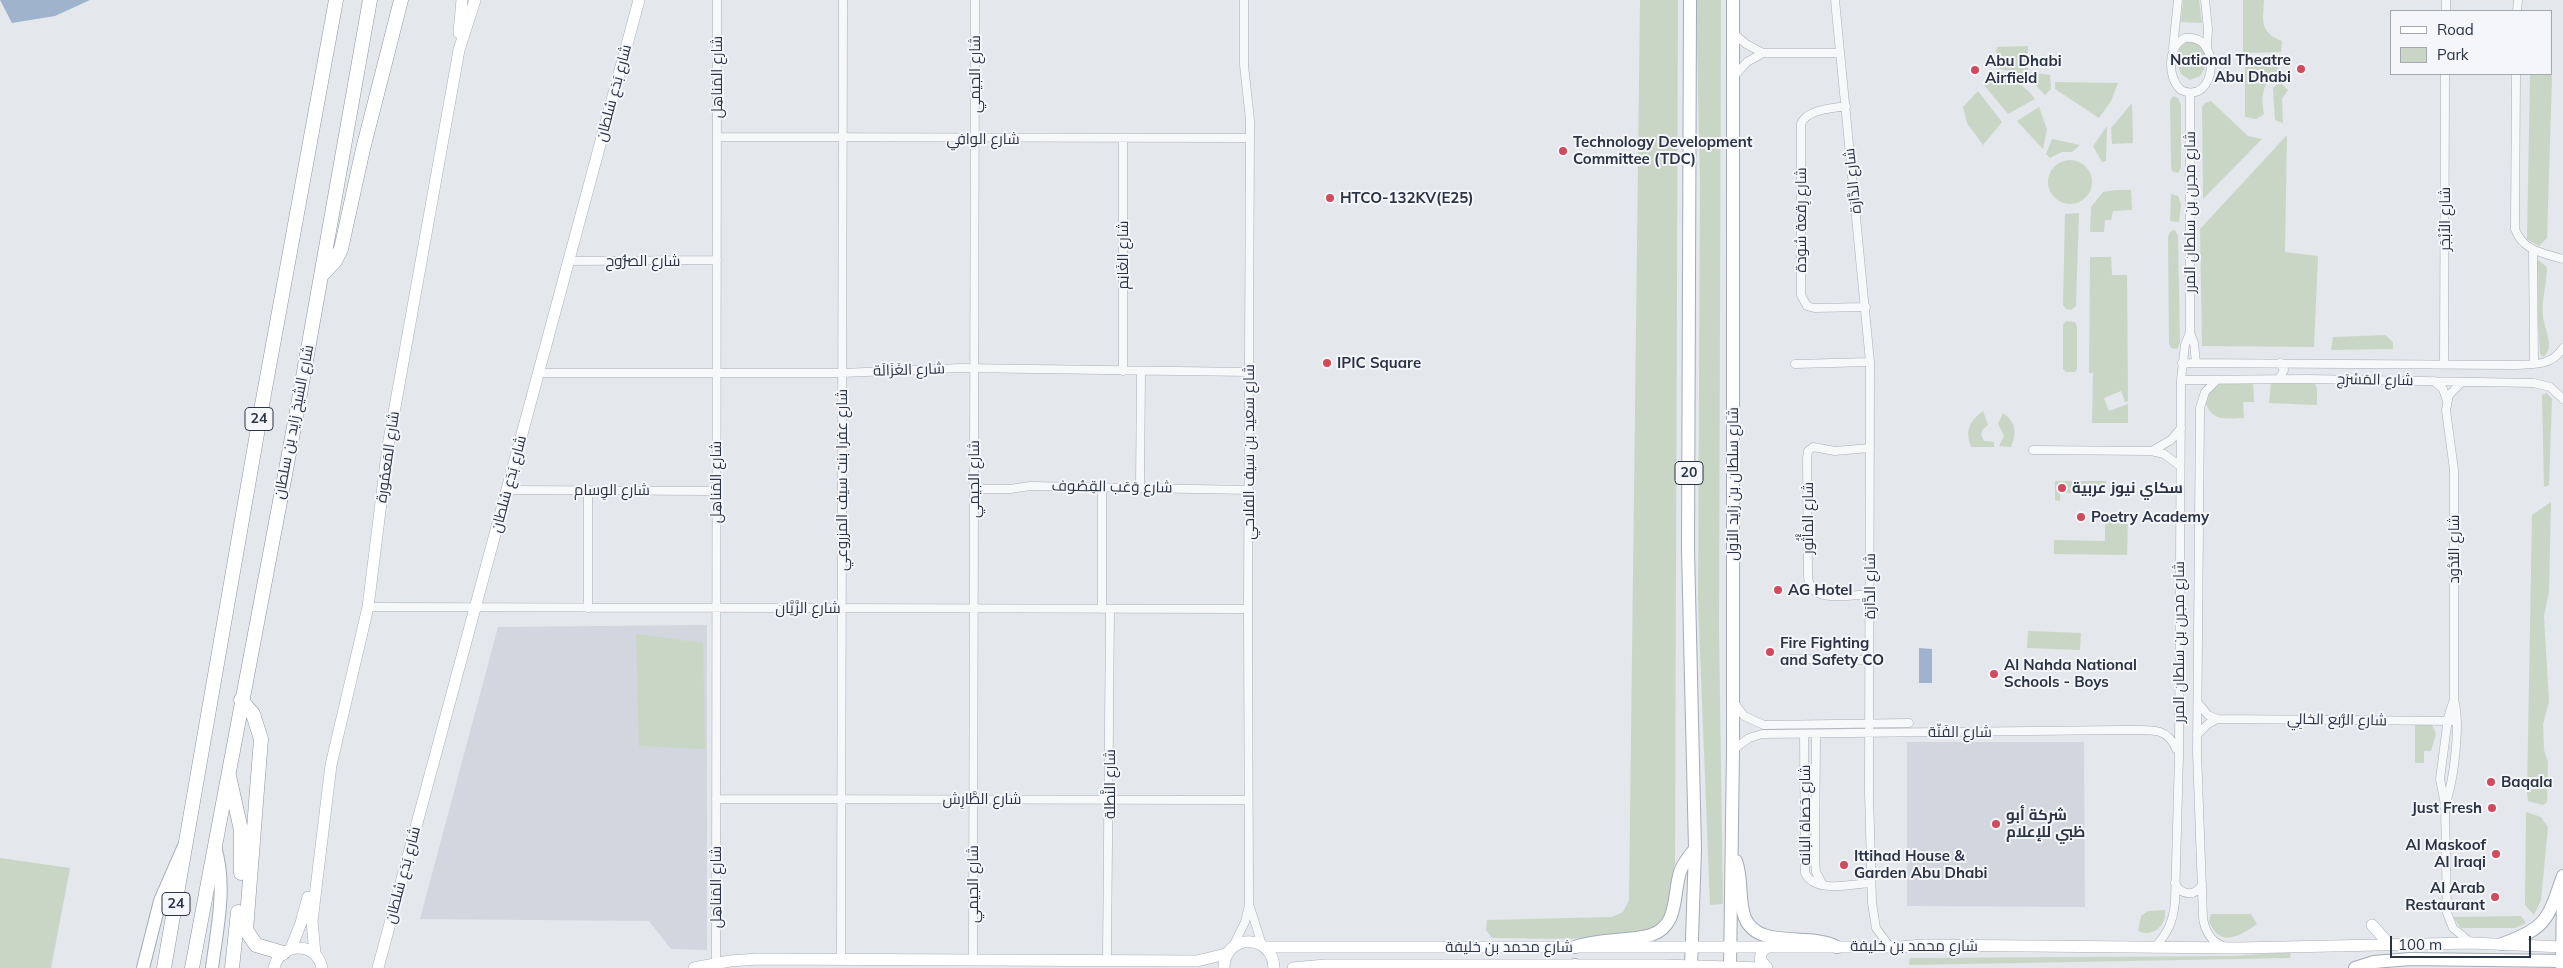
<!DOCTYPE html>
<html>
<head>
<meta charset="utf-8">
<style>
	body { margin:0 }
	#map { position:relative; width:2563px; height:968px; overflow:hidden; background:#e4e7ec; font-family:Mulish,sans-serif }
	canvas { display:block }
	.legend { position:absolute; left:2390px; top:10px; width:162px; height:65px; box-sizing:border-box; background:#f4f6f9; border:1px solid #a4a8b1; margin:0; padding:6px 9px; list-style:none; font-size:15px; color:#2b3445 }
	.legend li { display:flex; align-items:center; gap:10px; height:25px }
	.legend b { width:25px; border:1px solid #a4a8b1 }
	.scale { position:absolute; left:2390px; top:936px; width:141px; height:22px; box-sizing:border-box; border:2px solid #2b3445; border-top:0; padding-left:6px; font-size:15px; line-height:18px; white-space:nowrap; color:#2b3445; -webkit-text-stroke:4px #f4f6f9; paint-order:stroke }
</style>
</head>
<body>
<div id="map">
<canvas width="2563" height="968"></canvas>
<ul class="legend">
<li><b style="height:6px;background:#fff"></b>Road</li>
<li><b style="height:14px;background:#c9d6c5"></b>Park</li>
</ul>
<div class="scale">100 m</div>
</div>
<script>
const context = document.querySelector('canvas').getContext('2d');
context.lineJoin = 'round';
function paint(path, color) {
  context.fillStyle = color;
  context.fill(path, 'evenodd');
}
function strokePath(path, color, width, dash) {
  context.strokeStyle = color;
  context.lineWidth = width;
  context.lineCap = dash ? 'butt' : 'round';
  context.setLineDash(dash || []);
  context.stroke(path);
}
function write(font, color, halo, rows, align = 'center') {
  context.font = font + ' Mulish,Cairo,sans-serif';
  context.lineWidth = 4;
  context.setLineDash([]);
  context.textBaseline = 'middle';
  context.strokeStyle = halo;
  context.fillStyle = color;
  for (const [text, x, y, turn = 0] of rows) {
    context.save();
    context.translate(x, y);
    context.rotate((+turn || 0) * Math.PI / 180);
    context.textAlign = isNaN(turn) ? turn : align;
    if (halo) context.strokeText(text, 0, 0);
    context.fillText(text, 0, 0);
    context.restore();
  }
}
paint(new Path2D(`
	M707,625V950L671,949L649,921L420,919L498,627Z
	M1907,742H2084L2085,907L1907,906Z`), '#d2d6de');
paint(new Path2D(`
	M1640,0H1678L1675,863C1672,879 1670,910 1661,923C1647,944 1520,938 1492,938L1486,930L1487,920L1612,917L1623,912L1629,900Z
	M1696,0H1721L1719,630L1723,904L1710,905L1698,600L1700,183Z
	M2183,0H2199L2202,23L2181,22Z
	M2243,0H2264C2263,21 2259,32 2282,41L2281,52L2243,53Z
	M2191,38L2205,49V68L2200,76L2190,80L2181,74C2176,60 2175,45 2191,38Z
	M2028,46V72L2050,75L2051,89L2045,95L2027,76L1994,67L1997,47Z
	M2273,62L2286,76L2275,73C2262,86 2261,96 2264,114L2256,119L2245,117V65Z
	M1993,73C2010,79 2024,83 2035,99L2008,114L1984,85Z
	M2530,74H2551L2552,78L2547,238L2539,246L2527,239Z
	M2055,82L2118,83L2111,101L2099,118L2055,89Z
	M2280,82L2288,90L2282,99L2283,123L2275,120L2273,88Z
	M1978,91L2002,122L1983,145L1967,123L1963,107Z
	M2173,96L2178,98L2181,105V167L2178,173L2172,171L2171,166L2170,101Z
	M2211,101L2248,136L2262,139L2203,199L2202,107L2205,103Z
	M2132,103L2133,143L2112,144L2111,128Z
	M2039,107L2047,129L2043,149L2017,121Z
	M2107,126L2106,161L2102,162L2093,146Z
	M2287,135L2285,252L2318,256L2314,347L2202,346L2200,229Z
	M2052,139L2080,145L2072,152H2062L2050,158L2046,154Z
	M2048 182a22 22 0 1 1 44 0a22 22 0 1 1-44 0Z
	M2117,190H2131L2132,210L2113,211L2111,220H2105L2104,232H2090L2091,207L2103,192Z
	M2171,194L2178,196L2181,204L2179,222L2170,221Z
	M2079,213L2076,306L2071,310L2066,309L2063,305L2065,214Z
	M2175,230L2178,236L2180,343L2177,349L2171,348L2169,343L2168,237L2170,232Z
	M2090,257H2111L2112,275H2127L2128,401L2125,402L2121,391L2104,398L2109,411L2128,404V423H2092L2093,373H2089Z
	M2538,260L2547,267C2547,284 2541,300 2543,317C2544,328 2556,348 2543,357L2540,354L2535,266Z
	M2066,321L2075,322L2077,327V369L2075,372H2066L2063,369V325Z
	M2385,335L2393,342V349L2331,350L2333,337Z
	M2314,381L2317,389V405L2269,403L2271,383Z
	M2210,382H2253L2254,402H2243L2244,418C2220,419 2210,421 2203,395Z
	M2547,393L2552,399L2549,485L2544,487L2542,395Z
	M1983,411L1988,425L1983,429L1981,435L1984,441L1994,442V447H1971C1965,431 1969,421 1983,411Z
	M2003,413C2016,422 2017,433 2011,447L1999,446L2004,436L1998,424Z
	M2055,481H2106V489H2098V493H2060V501L2055,500Z
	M2551,502L2549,592L2544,616L2549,702L2543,724L2544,750L2548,762L2547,802L2543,805L2528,801L2527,793L2532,515Z
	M2105,514H2128L2127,555L2054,554V540L2105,541Z
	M2028,631L2081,633L2080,650L2027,648Z
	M636,634L703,643L705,749L639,746Z
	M2415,723H2431L2436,734L2431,751H2424V763H2415Z
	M2526,812L2541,817L2548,827L2541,900L2534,915L2525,905Z
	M0,858L70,868L51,968H0Z
	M2165,910C2167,925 2153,938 2138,931L2141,916L2148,911Z
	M2211,914H2251L2257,924C2238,937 2220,948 2209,921Z
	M2521,916L2526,923L2515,928H2461L2453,917Z
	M2291,952L2290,958L1909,965L1910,958L2234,956Z`), '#c9d6c5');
paint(new Path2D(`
	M0,0H90L55,16L12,23Z
	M1919,648L1932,649V683H1919Z`), '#9fb4cc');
const street = new Path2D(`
	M1835,0L1870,362L1869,793L1872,903L1876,928L1890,947
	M2205,0L2208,29L2207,46
	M2446,11V0
	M2517,11L2518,0
	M1732,32L1746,44L1763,53H1839
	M2185,38C2223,33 2217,107 2181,90C2167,78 2167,46 2185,38Z
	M2173,48L2178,0
	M2516,74L2515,229C2523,251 2543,253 2563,259
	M1734,76L1747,62L1763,53
	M2190,93V332L2194,343L2196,363
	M1846,106C1831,109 1807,109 1801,124V295L1807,306L1814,308L1866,307
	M717,137L1250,138
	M2533,250L2534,364
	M569,261L717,260
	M2182,363L2513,365C2532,364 2551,367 2563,348
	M1795,364L1870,362
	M2444,364L2445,74
	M1123,371V139
	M539,373H842L961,368L1249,372
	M2279,379L2284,370L2280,363
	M2181,380L2307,379L2534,383L2550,387L2563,399
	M2217,380L2205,392L2200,408L2197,752L2203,918C2205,931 2210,941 2223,946
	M2434,381L2443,389L2447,401
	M2033,450L2151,451L2164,454L2180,466
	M2152,451L2171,440L2181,428
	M1102,486V609
	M1140,486L1141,371
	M974,489H1010L1030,486L1249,490
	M507,490L716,491
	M1870,594C1850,595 1809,605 1808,576L1807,458L1808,451L1813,447L1835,451L1870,448
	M368,607L1248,609
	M588,608V490
	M1792,659L1870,660
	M2454,699L2448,718L2440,779L2445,805L2447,913L2453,928L2470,942
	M2198,703L2208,715L2217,719L2457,721
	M1735,704L1744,716L1764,725L1909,723
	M1804,734L1805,873C1815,894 1852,884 1871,883
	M1816,734L1815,863L1816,872L1823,885
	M2197,735L2208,724L2217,719
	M1733,750L1749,738L1762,734L2121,730C2144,731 2167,724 2176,749
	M716,799L1248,800
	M2445,805C2454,781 2461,723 2454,699V470L2446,410L2449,395L2462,382
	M2175,883C2181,896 2196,897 2202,884
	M1250,907L1262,945
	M1233,946L1245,922L1249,905L1248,609L1250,120L1244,65V0
	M2154,948C2168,933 2173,922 2175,902L2179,755L2181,380L2185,345L2190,332
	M841,959L843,0
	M973,959L975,0
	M1107,959L1110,609
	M716,963L717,0`);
const secondary = new Path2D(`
	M459,33L462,0
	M2372,925L2388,943
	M1265,947H1898L1924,945L2239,948L2471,943L2563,947
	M291,948L301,923L308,897
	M315,954L312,921L331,765L368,607L388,446L459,50L475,0
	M274,968C280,942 317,941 322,968
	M378,968L639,0
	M694,968L730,961L758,959L1197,961L1226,954
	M1224,968C1224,933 1273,933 1274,968
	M1293,968L1325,965H1662L1763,968
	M1767,968L1760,959L1762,951L1769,946`);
const primary = new Path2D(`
	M1690,0L1688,550L1695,849L1691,968
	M1736,861C1743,880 1738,901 1745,918C1758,950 1810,932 1837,947
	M2502,944C2547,928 2548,919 2563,876
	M1575,947C1600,938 1626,942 1651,935C1679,926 1673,894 1680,872C1683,863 1689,856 1695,849
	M1575,965L1582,968
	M2562,967L2563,890
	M143,968L160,901L184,846
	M212,968C217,928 227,886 215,847
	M1730,968L1733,750V0
	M2355,968L2374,962L2410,959L2563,961`);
const highway = new Path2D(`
	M321,276L335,261L341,249L363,149L401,0
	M241,700L253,714L261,739L246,930L256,945L283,953
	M229,776L241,830V873
	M164,968L262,405L336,0
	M192,968L297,411L370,0
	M232,968L238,912`);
strokePath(street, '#a9aeb7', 9);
strokePath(secondary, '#a9aeb7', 12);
strokePath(primary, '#a3abb8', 14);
strokePath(highway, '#8b94a3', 15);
strokePath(street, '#f7f8fa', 8);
strokePath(secondary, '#fff', 11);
strokePath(primary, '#fff', 12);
strokePath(highway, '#fff', 14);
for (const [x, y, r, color] of [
	[2301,69,5,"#d1495b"],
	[1975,70,5,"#d1495b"],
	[1563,151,5,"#d1495b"],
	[1330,198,5,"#d1495b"],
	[1327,363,5,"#d1495b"],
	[2062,488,5,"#d1495b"],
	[2081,517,5,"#d1495b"],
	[1778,590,5,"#d1495b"],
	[1770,652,5,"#d1495b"],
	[1994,674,5,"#d1495b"],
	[2491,782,5,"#d1495b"],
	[2492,808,5,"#d1495b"],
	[1996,824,5,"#d1495b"],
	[2496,854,5,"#d1495b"],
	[1844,865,5,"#d1495b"],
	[2495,897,5,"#d1495b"]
]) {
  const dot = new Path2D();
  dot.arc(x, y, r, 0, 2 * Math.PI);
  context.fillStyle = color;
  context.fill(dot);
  strokePath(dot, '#f4f6f9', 2);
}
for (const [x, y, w] of [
	[259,419,28],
	[1689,473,28],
	[176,904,28]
]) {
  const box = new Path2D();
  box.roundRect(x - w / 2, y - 11.5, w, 23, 4);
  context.fillStyle = '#f4f6f9';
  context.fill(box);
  strokePath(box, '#2b3445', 1);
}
write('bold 14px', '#2b3445', null, [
	["24",259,419],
	["20",1689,473],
	["24",176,904]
]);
write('bold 15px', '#2b3445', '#f4f6f9', [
	["National Theatre",2291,60,"right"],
	["Abu Dhabi",2291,77,"right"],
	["Abu Dhabi",1985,61],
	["Airfield",1985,78],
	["Technology Development",1573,142],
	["Committee (TDC)",1573,159],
	["HTCO-132KV(E25)",1340,198],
	["IPIC Square",1337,363],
	["سكاي نيوز عربية",2072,488],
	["Poetry Academy",2091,517],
	["AG Hotel",1788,590],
	["Fire Fighting",1780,643],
	["and Safety CO",1780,660],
	["Al Nahda National",2004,665],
	["Schools - Boys",2004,682],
	["Baqala",2501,782],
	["Just Fresh",2482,808,"right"],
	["شركة أبو",2006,815],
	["ظبي للإعلام",2006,832],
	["Al Maskoof",2486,845,"right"],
	["Al Iraqi",2486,862,"right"],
	["Ittihad House &",1854,856],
	["Garden Abu Dhabi",1854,873],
	["Al Arab",2485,888,"right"],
	["Restaurant",2485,905,"right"]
], 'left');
write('15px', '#2b3445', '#f4f6f9', [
	["شارع الجيمي",975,74,-90],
	["شارع المَناهِل",717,77,-90],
	["شارع بَدَع سُلطان",614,93,-75],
	["شارع الوافِي",983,139],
	["شارع الدَّارَة",1853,181,-96],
	["شارع مجرن بن سلطان المرر",2190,212,-90],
	["شارع الأبْجَر",2445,219,-90],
	["شارع رِقعة سُودة",1801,220,-90],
	["شارع الغَانِم",1123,255,-90],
	["شارع الصُّرُوح",643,261],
	["شارع الغَزَالَة",909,370,-2],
	["شارع المَسْرَج",2375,380,1],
	["شارع الشيخ زايد بن سلطان",294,422,-79],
	["شارع سعيد بن سيف الفلاحي",1249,452,-90],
	["شارع المَعمُورة",388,457,-82],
	["شارع الجيمي",974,479,-90],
	["شارع عفرا بنت سيف المزروعي",842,480,-90],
	["شارع المَناهِل",716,482,-90],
	["شارع بَدَع سُلطان",509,484,-75],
	["شارع سلطان بن زايد الأول",1733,484,-90],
	["شارع وَعَب القِصُوف",1112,487,1],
	["شارع الوِسام",612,490],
	["شارع المَأْثُور",1808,518,-90],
	["شارع النُّدُود",2454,549,-90],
	["شارع الدَّارَة",1870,586,-90],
	["شارع الرَّيَّان",808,608],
	["شارع مجرن بن سلطان المرر",2179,642,-90],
	["شارع الرُّبع الخالِي",2337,720,1],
	["شارع الفَنّة",1960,732],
	["شارع النَّطلة",1110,784,-90],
	["شارع الطَّارِش",982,799],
	["شارع حَصاة البانه",1805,815,-90],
	["شارع بَدَع سُلطان",403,875,-75],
	["شارع الجيمي",973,884,-90],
	["شارع المَناهِل",716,887,-90],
	["شارع محمد بن خليفة",1914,946],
	["شارع محمد بن خليفة",1509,947]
]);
</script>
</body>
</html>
